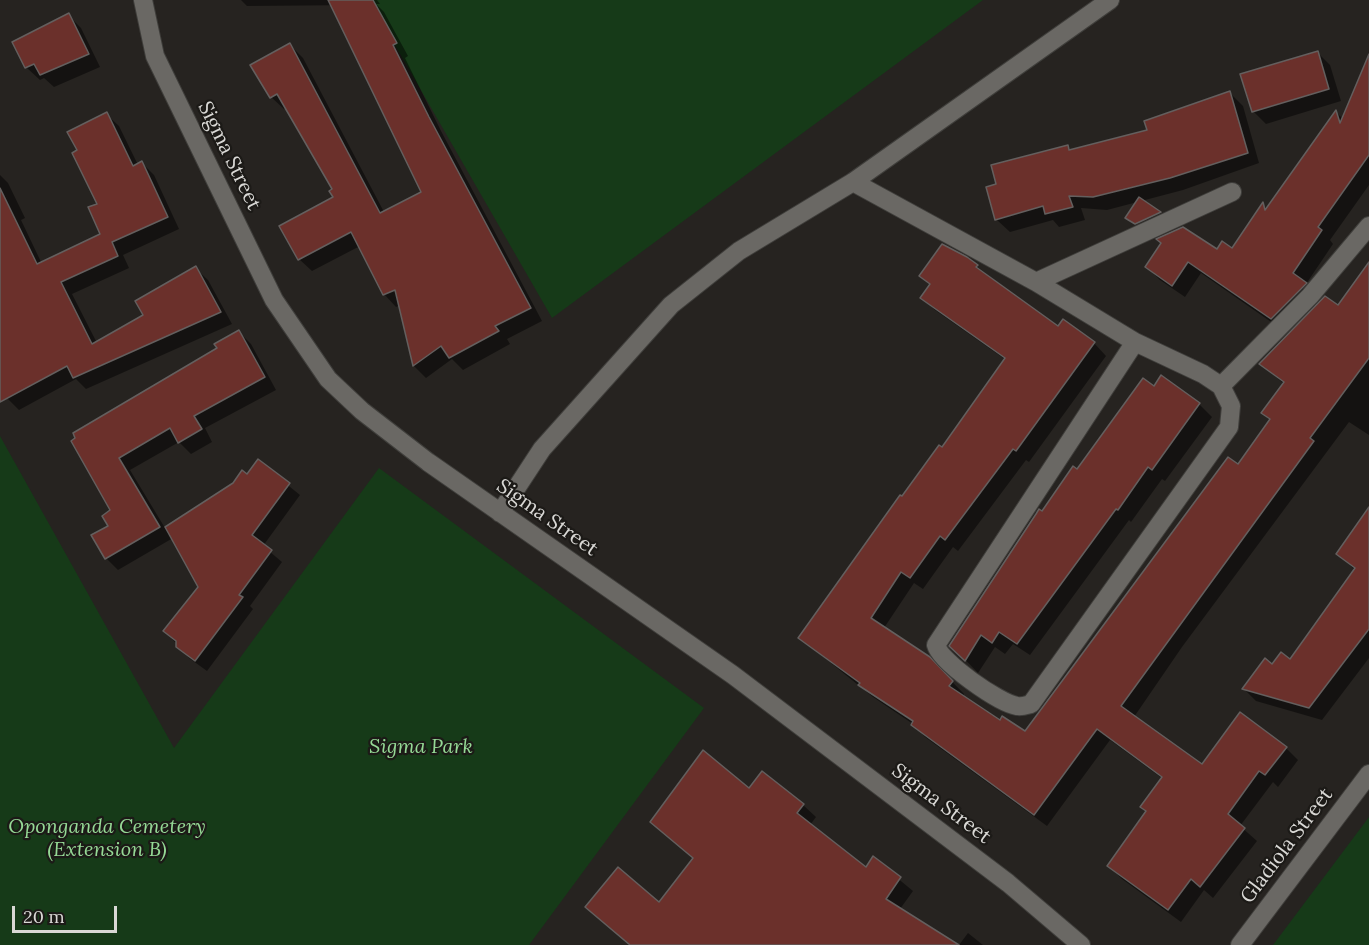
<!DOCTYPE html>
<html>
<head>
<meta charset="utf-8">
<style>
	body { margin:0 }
	#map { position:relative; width:1369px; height:945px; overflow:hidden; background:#262320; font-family:Lora,serif }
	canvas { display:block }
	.scale { position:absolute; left:12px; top:906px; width:105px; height:27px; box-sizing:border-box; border:3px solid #d9d8d5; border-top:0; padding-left:8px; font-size:18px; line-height:21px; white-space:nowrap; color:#d9d8d5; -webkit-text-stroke:4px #1c1a17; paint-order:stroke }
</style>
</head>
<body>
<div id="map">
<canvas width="1369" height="945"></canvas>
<div class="scale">20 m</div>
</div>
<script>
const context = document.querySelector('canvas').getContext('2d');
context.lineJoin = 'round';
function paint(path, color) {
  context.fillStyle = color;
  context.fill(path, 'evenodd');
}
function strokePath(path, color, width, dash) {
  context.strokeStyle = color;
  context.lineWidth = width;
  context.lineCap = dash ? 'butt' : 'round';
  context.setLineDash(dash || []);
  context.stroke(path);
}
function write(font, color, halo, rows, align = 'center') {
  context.font = font + ' Lora,serif';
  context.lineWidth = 4.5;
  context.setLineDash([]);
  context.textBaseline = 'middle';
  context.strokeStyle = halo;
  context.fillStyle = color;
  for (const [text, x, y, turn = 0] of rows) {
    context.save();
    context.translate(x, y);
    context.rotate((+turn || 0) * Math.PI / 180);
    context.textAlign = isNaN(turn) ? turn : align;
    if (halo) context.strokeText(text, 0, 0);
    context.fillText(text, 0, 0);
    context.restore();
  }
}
paint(new Path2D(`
	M369,0H983L552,318Z
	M0,436L174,748L379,468L704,708L529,945H0Z
	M1369,817V945H1273Z`), '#163a18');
paint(new Path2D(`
	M241,0H377L380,4H376L384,12L408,56L405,58L441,131L542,321L507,339L510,344L463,370L452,359L426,378L414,366L400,305L396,307L384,294L360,246L312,271L299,259L336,198L334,190L287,108L284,109L271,97L290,45L303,58L384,212L423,192L363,5L247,6Z
	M68,15L81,28L100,67L54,87L44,78L40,80L27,68L14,43Z
	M1317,52L1330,65L1341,101L1266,124L1253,111Z
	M1369,65V185L1330,240L1333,244L1306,284L1318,296L1284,331L1201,273L1185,297L1160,280L1147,267L1232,250L1263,205L1267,209L1336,112L1343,119Z
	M1230,93L1243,106L1259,163L1183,190L1107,210L1081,208L1085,220L1059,227L1053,220L1010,232L997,220L988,188L998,185L1067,147L1071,151L1149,131Z
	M106,114L119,126L138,165L142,163L154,175L179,229L123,255L129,268L72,294L97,343L145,316L195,268L208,280L232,324L86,389L76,379L19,410L7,398L0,383V175L8,183L25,218L21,220L42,264L102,235L99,204L79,151Z
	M966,258L1058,329L1094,343L1106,356L1029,462L1026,460L958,551L953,547L923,589L914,583L884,628L929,658L964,694L963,697L1000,722L1025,733L1238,466L1271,421L1263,413L1284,384L1261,364L1338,307L1369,265V435L1349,422L1182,647L1134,717L1202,766L1286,748L1298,760L1278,787L1273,782L1240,826L1257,841L1213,898L1204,890L1181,922L1122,879L1109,866L1147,812L1163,779L1110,740L1047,826L925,737L913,724L873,697L800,638L1006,360L935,310L922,298L931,286L921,276Z
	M239,332L251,344L276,390L205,428L212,442L191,454L179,442L130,470L165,528L247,476L258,461L300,495L263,546L282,562L250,606L253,609L207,671L189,658L165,631L200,587L173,538L118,570L106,558L112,511L73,441L219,349Z
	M1154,388L1199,404L1212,417L1165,481L1162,479L1131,522L1129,520L1030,655L1013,644L1005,654L995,647L978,673L951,645L1042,513L1077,471Z
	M1369,510V658L1322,720L1256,701L1244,689L1272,666L1290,661L1356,571L1338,554Z
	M750,790L803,805L816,817L810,825L866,869L873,858L913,891L900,909L957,945H632L694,859L652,822Z
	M968,933L983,945H959Z`), '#0007');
const building = new Path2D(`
	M328,0H373L397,43L393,45L429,117L531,308L495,326L499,331L449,358L441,346L413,366L395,290L383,295L351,232L298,260L279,226L333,197L329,191L332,189L277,94L270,98L250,65L290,43L380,213L421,192Z
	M69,13L89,54L40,75L34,64L25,68L12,42Z
	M1318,51L1329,89L1252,112L1240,74Z
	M1369,54V155L1318,227L1322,230L1293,273L1307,283L1271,319L1188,262L1172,286L1145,267L1161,243L1156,239L1183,227L1217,249L1222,241L1232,248L1263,202L1265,210L1336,110L1340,123Z
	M1230,91L1248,153L1170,178L1093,197L1069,196L1073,207L1045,214L1043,206L995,220L986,187L996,184L991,165L1068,145L1069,150L1147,130L1144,121Z
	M107,112L133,166L142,161L168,217L112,242L118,256L61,282L92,344L143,315L135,301L196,266L221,312L73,378L67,366L0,402V188L37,264L100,234L88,207L97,204L72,153L77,150L67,132Z
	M1139,197L1161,212L1135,224L1125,218Z
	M942,244L967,257L978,265L976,267L1058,326L1063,319L1095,342L1016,451L1013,449L945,540L940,536L910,578L901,572L871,618L930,657L953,681L949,686L1000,720L1002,716L1025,731L1228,457L1238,464L1270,419L1261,413L1284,382L1259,364L1325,296L1338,305L1369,262V358L1310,438L1314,441L1121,706L1202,764L1240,712L1287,747L1265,775L1259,771L1228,814L1245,828L1200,887L1191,879L1168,910L1107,866L1146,811L1140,807L1162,777L1097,729L1034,815L911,725L913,721L858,685L860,683L798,638L900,495L902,496L939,445L942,447L1005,358L920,298L930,284L919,276Z
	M239,330L265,377L194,416L202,429L178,443L170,428L119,458L160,527L105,559L91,535L108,526L102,516L110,510L71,441L75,438L73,433L217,348L214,344Z
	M1161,375L1200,403L1152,470L1148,467L1118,510L1116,509L1017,644L999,632L992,643L981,635L965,661L949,646L1036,514L1039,509L1042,511L1073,466L1077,469L1143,378L1154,386Z
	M258,459L290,483L252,535L272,550L239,595L243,597L195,661L176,647V641L163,631L198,587L165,527L233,483L242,470L247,474Z
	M1369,507V629L1309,708L1242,689L1265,658L1272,664L1281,652L1290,659L1355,568L1336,554Z
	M703,750L749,788L762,771L804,804L797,813L866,867L873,856L901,877L886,899L959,945H630L585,907L618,867L659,902L693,858L650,822Z`);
paint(building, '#6b302b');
strokePath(building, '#645f5e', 1.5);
const street = new Path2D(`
	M143,0L155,56L274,300L328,379L362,411L428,462L733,675L1008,883L1081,945
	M853,182L1036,282L1135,342L1203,374L1221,386L1231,406L1229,427L1031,704C1027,705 1022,707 1017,706C999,703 940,662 936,645L1135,342
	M1036,282L1232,192
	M1221,386L1310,296L1369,226
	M500,513L542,449L671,305L739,251L853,182L1110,0
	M1240,945L1369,774`);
strokePath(street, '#3f3e3b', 20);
strokePath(street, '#6a6864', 18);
write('20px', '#d9d8d5', '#1c1a17', [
	["Sigma Street",229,156,64],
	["Sigma Street",547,518,35],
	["Sigma Street",941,804,37],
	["Gladiola Street",1287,846,-53]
]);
write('italic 20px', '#95d995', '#1c1a17', [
	["Sigma Park",421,747],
	["Oponganda Cemetery",107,827],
	["(Extension B)",107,850]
]);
</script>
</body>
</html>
